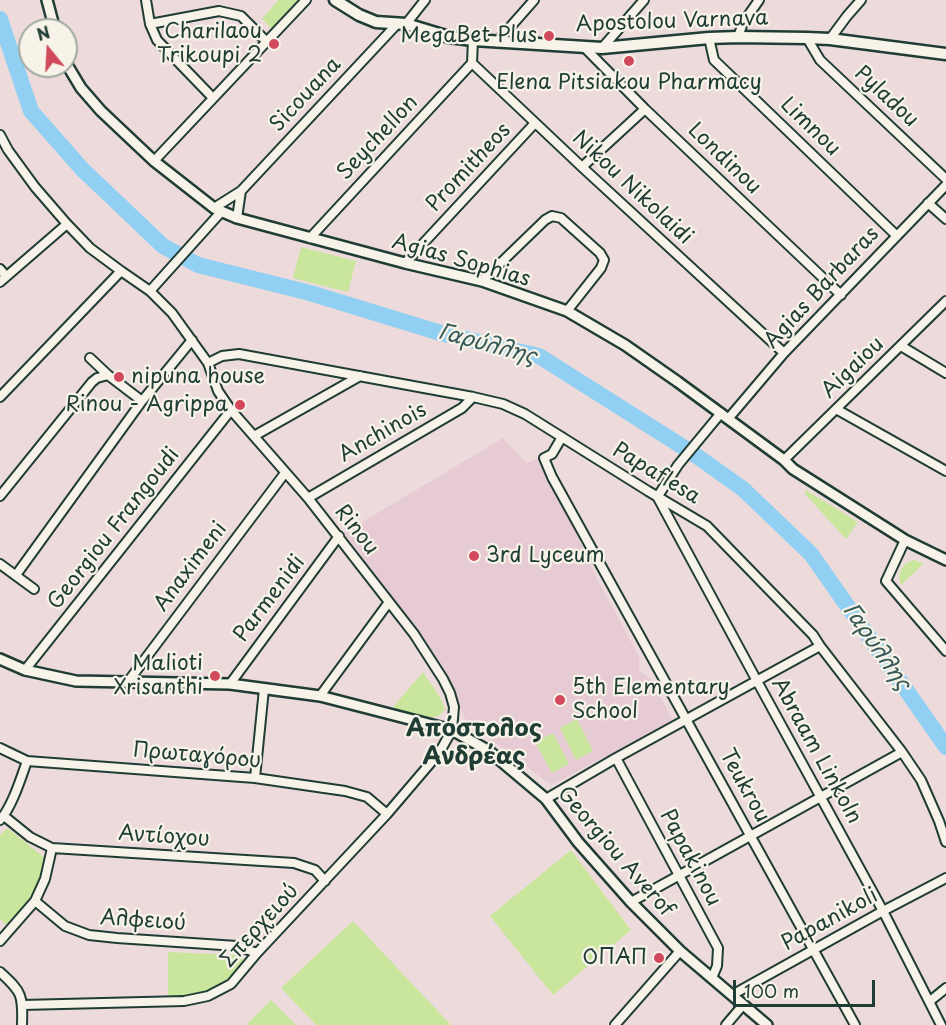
<!DOCTYPE html>
<html>
<head>
<meta charset="utf-8">
<style>
	body { margin:0 }
	#map { position:relative; width:946px; height:1025px; overflow:hidden; background:#eddbdc; font-family:"Playpen Sans",sans-serif }
	canvas { display:block }
	.north { position:absolute; left:18px; top:18px; width:60px; height:60px; box-sizing:border-box; background:#f7f3e8; border:2px solid #a1aaa0; border-radius:50%; rotate:342deg; font-size:16px; font-weight:700; line-height:24px; text-align:center; color:#1f3d34 }
	.north::after { content:''; display:block; margin:auto; width:21px; height:27px; background:#d1495b; clip-path:polygon(50% 0,100% 100%,50% 72%,0 100%) }
	.scale { position:absolute; left:733px; top:980px; width:142px; height:27px; box-sizing:border-box; border:3px solid #1f3d34; border-top:0; padding-left:8px; font-size:18px; line-height:21px; white-space:nowrap; color:#1f3d34; -webkit-text-stroke:4px #f7f3e8; paint-order:stroke }
</style>
</head>
<body>
<div id="map">
<canvas width="946" height="1025"></canvas>
<div class="north">N</div>
<div class="scale">100 m</div>
</div>
<script>
const context = document.querySelector('canvas').getContext('2d');
context.lineJoin = 'round';
function paint(path, color) {
  context.fillStyle = color;
  context.fill(path, 'evenodd');
}
function strokePath(path, color, width, dash) {
  context.strokeStyle = color;
  context.lineWidth = width;
  context.lineCap = dash ? 'butt' : 'round';
  context.setLineDash(dash || []);
  context.stroke(path);
}
function write(font, color, halo, rows, align = 'center') {
  context.font = font + ' "Playpen Sans",sans-serif';
  context.lineWidth = 4.5;
  context.setLineDash([]);
  context.textBaseline = 'middle';
  context.strokeStyle = halo;
  context.fillStyle = color;
  for (const [text, x, y, turn = 0] of rows) {
    context.save();
    context.translate(x, y);
    context.rotate((+turn || 0) * Math.PI / 180);
    context.textAlign = isNaN(turn) ? turn : align;
    if (halo) context.strokeText(text, 0, 0);
    context.fillText(text, 0, 0);
    context.restore();
  }
}
paint(new Path2D(`
	M503,438L526,463L542,458L597,579L639,656V671L652,680L673,721L551,785L466,721L444,669L344,533Z`), '#e6cad4');
paint(new Path2D(`
	M278,0H301L273,30L262,19Z
	M301,247L356,261L348,292L293,278Z
	M806,490L858,522L846,539L805,494Z
	M915,560L923,564L901,585C896,573 903,562 915,560Z
	M423,672L440,697L445,709C434,727 407,712 393,707Z
	M577,719L593,751L576,760L560,728Z
	M553,733L569,764L552,773L535,742Z
	M7,828L49,861L26,905L8,927L0,919V835Z
	M571,850L631,930L553,995L490,916Z
	M353,921L451,1025H316L281,988Z
	M168,952L235,955L242,957L245,962C236,976 220,991 203,994C192,996 180,995 168,996Z
	M271,1000L296,1025H246Z`), '#cae59c');
strokePath(new Path2D(`
	M0,19L31,111L82,169L163,246L198,265L310,293L444,334L539,356L691,452L743,489L811,554L946,747`), '#92d0f3', 16);
const minor = new Path2D(`
	M146,0L150,24L157,40L213,98
	M150,24L219,11L241,16L267,42
	M406,24L425,0
	M738,37L743,23L759,0
	M709,38L714,60L897,236
	M807,38L820,60L946,179
	M830,39L847,16L861,0
	M473,40L472,63L582,167L784,353
	M497,42L534,0
	M584,47L645,109L841,295
	M602,48L644,0
	M0,135L8,150L35,187L67,224L90,248L121,271L150,291L172,313L208,363L218,391L231,410L308,498L414,634L443,679L450,693L454,707L452,730L439,753L387,814L257,953L231,984L208,996L184,1001L22,1005
	M154,161L306,0
	M582,167L645,109
	M928,203L946,219
	M214,208L241,191L398,23
	M237,218L241,191
	M310,238L472,63
	M405,263L535,123
	M0,269L6,276
	M482,281L545,220L552,216L561,218L600,253L604,260L601,268L567,311
	M0,282L67,224
	M150,291L221,212
	M901,346L946,373
	M90,358L108,375L142,401
	M208,363L222,356L239,354L473,397L503,404L525,414L648,491L707,526L813,635L820,646L902,752L921,780L939,821L946,842
	M0,397L121,271
	M836,409L946,471
	M728,419L784,353L946,185
	M254,436L360,376
	M562,437L552,454L544,458L552,477L855,1025
	M784,460L946,301
	M0,496L92,382L97,378L108,375
	M658,496L678,465L721,413
	M308,498L462,408L473,397
	M658,498L757,681L883,911L941,1025
	M905,540L886,581L946,651
	M0,564L34,589
	M16,575L142,401L192,340
	M25,670L231,410
	M127,683L285,473
	M230,684L339,536
	M320,696L389,602
	M0,748L27,761L255,778L345,791L367,797L387,814
	M616,758L718,948L717,966L712,978
	M255,778L264,689
	M546,799L616,758L820,646
	M4,816L30,837L52,848L294,863L315,870L325,881
	M0,820C12,807 21,778 27,761
	M35,901L65,926L89,935L117,938L237,946L257,953
	M631,902L902,752
	M0,941L35,901L45,879L52,848
	M0,972C22,992 23,995 22,1025
	M732,995L883,911L946,878
	M930,1001L946,988
	M615,1025L680,951
	M726,1025L743,1005`);
const tertiary = new Path2D(`
	M47,0L55,30
	M66,63L81,88L101,111L154,161L214,208L237,218L405,263L482,281L567,311L625,345L678,382L784,460L793,469L905,540L946,560
	M0,659L25,670L76,681L230,684L320,696L452,730L489,751L546,799L578,842L631,902L680,951L767,1025`);
const secondary = new Path2D(`
	M335,0L359,15L376,22L406,24L449,37L473,40L602,48L709,38L738,37L807,38L830,39L946,54`);
strokePath(minor, '#1f3d34', 12);
strokePath(tertiary, '#1f3d34', 14);
strokePath(secondary, '#1f3d34', 15);
strokePath(minor, '#f7f3e8', 8);
strokePath(tertiary, '#f7f3e8', 9);
strokePath(secondary, '#f7f3e8', 10);
for (const [x, y, r, color] of [
	[549,36,6,"#d1495b"],
	[274,44,6,"#d1495b"],
	[629,61,6,"#d1495b"],
	[119,377,6,"#d1495b"],
	[240,405,6,"#d1495b"],
	[474,556,6,"#d1495b"],
	[215,676,6,"#d1495b"],
	[560,700,6,"#d1495b"],
	[659,958,6,"#d1495b"]
]) {
  const dot = new Path2D();
  dot.arc(x, y, r, 0, 2 * Math.PI);
  context.fillStyle = color;
  context.fill(dot);
  strokePath(dot, '#f7f3e8', 2);
}
write('21px', '#1f3d34', '#f7f3e8', [
	["Apostolou Varnava",672,22,-2],
	["Sicouana",306,95,-47],
	["Pyladou",886,97,43],
	["Limnou",810,127,44],
	["Seychellon",378,138,-47],
	["Londinou",724,159,44],
	["Promitheos",469,168,-47],
	["Nikou Nikolaidi",632,188,43],
	["Agias Sophias",461,261,16],
	["Agias Barbaras",822,288,-47],
	["Aigaiou",853,368,-44],
	["Anchinois",383,433,-30],
	["Papaflesa",656,474,31],
	["Georgiou Frangoudi",114,529,-52],
	["Rinou",356,530,52],
	["Anaximeni",191,567,-53],
	["Parmenidi",270,599,-53],
	["Abraam Linkoln",816,751,61],
	["Πρωταγόρου",197,756,5],
	["Teukrou",744,786,61],
	["Αντίοχου",164,837,4],
	["Georgiou Averof",615,852,49],
	["Papakinou",690,858,62],
	["Papanikoli",830,920,-29],
	["Αλφειού",143,921,4],
	["Σπερχειού",260,926,-48]
]);
write('21px', '#1f3d34', '#f7f3e8', [
	["Charilaou",262,32],
	["Trikoupi 2",262,56],
	["MegaBet Plus",537,36],
	["Elena Pitsiakou Pharmacy",629,83,"center"],
	["nipuna house",131,377,"left"],
	["Rinou - Agrippa",228,405],
	["3rd Lyceum",486,556,"left"],
	["Malioti",203,664],
	["Xrisanthi",203,688],
	["5th Elementary",572,688,"left"],
	["School",572,712,"left"],
	["ΟΠΑΠ",647,958]
], 'right');
write('italic 22px', '#365a5a', '#f7f3e8', [
	["Γαρύλλης",487,345,15],
	["Γαρύλλης",876,647,55]
]);
write('bold 24px', '#1f3d34', '#f7f3e8', [
	["Απόστολος",474,729],
	["Ανδρέας",474,757]
]);
</script>
</body>
</html>
